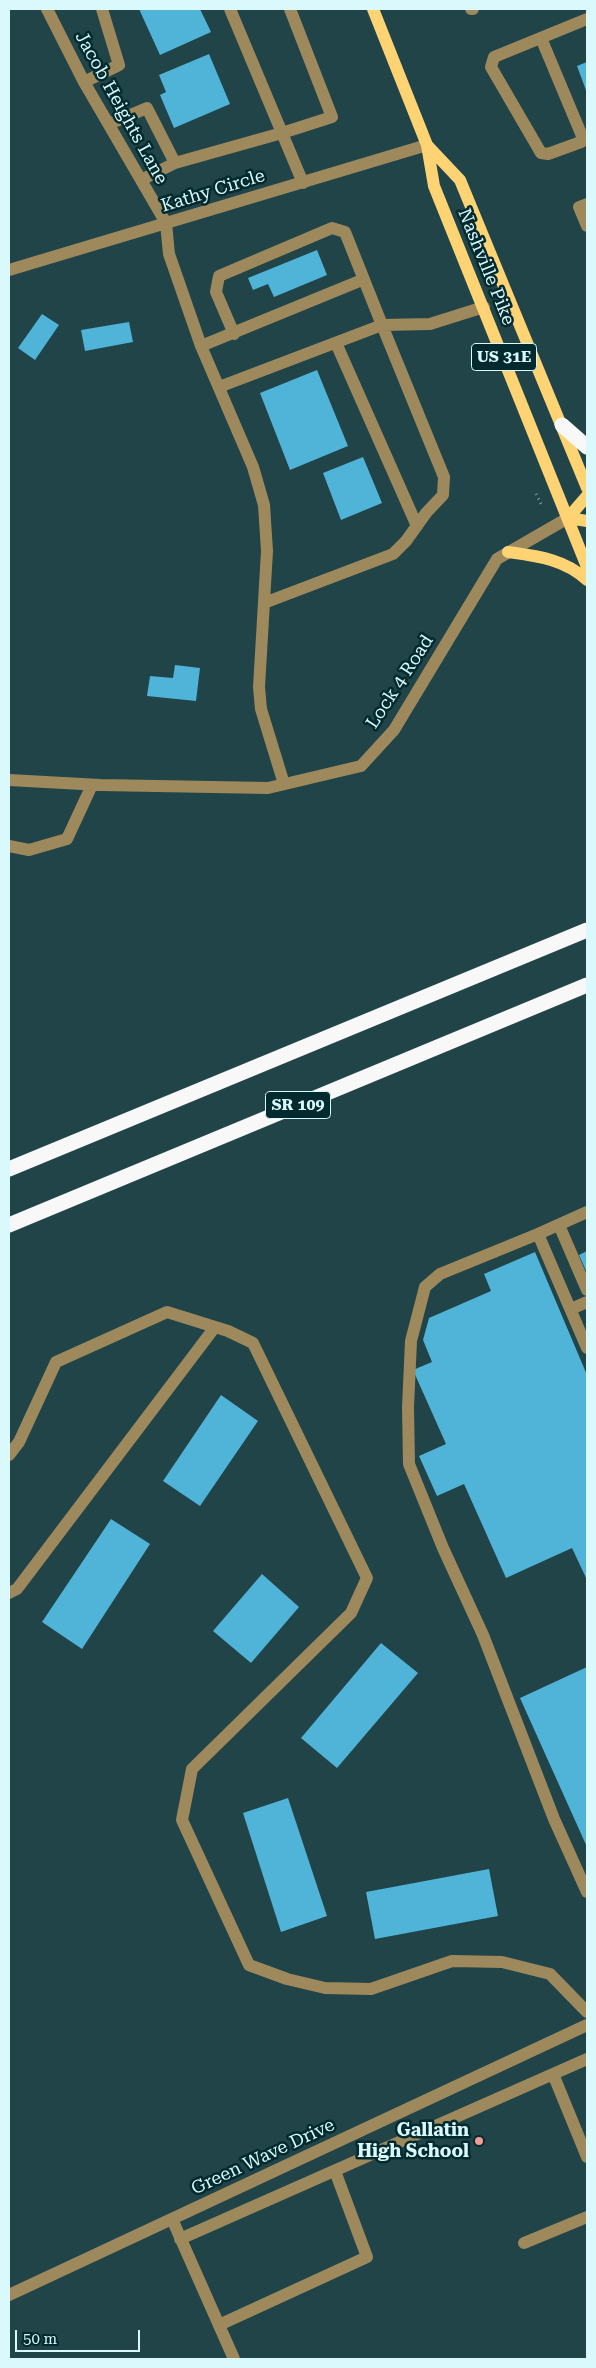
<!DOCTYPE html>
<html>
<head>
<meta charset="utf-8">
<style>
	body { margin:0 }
	#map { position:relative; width:596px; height:2368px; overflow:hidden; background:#204448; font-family:"Roboto Serif",serif }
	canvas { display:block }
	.frame { position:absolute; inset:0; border:10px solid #daf9fc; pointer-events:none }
	.scale { position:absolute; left:15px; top:2330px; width:125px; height:22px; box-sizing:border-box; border:2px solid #daf9fc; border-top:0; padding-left:6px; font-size:15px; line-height:18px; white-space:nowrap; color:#daf9fc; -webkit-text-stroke:4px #032a2e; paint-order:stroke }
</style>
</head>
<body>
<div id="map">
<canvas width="596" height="2368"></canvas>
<div class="frame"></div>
<div class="scale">50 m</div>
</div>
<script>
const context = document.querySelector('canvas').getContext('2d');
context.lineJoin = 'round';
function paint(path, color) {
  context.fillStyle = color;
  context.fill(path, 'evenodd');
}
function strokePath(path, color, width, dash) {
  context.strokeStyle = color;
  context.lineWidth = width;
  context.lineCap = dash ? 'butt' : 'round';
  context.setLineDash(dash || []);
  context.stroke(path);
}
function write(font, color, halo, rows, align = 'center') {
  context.font = font + ' "Roboto Serif",serif';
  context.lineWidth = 5;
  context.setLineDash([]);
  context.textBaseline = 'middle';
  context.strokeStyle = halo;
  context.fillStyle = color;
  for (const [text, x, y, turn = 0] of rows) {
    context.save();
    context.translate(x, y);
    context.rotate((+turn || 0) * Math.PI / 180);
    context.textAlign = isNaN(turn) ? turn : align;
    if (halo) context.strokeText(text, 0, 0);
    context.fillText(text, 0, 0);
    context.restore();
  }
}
paint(new Path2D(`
	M139,9H200L211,32L160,55Z
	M209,54L230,104L174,128L160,95L166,92L159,75Z
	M587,62V93L577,66Z
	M317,250L327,275L274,297L268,284L253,290L248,278Z
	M42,314L59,325L35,360L18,348Z
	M129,322L133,342L85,351L81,330Z
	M317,370L348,446L290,470L260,393Z
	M363,457L382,503L341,520L323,473Z
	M175,665L200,668L196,701L147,696L150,676L173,678Z
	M587,1251V1273L579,1255Z
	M535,1252L587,1375V1580L572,1548L506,1578L464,1484L437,1496L419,1456L446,1444L413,1370L432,1362L423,1340L429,1318L491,1291L484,1274Z
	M221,1395L258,1421L200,1506L163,1481Z
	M111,1519L150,1544L82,1649L42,1622Z
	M262,1574L299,1607L251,1663L213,1631Z
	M381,1643L418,1673L337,1768L301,1738Z
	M587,1667V1847L520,1698Z
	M288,1798L327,1916L281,1932L243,1813Z
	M489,1869L498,1916L375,1939L366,1892Z`), '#50b3d8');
strokePath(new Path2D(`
	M536,494L542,506`), '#81a2a6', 3, [1, 4]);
strokePath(new Path2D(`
	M47,9L84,82L166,223L169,254L201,346L253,467L264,505L267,551L259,687L261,709L284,784
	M230,9L303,183
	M471,9H473
	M541,38L582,136L581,142L548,154L541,153L491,67L494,57L587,19
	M84,82L119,65L102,9
	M109,124L147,108L175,163L141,180
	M175,163L282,133L332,117L290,9
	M587,204L579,207L587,226
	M9,270L427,145
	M234,334L216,292L219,276L332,228L345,232L382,325L430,324L484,307
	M336,343L417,526
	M201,346L362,280
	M219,387L382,325L444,477L443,495L426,513L406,541L393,554L264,603
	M9,780L100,785L268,788L361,766L394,730L497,559L568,518
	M9,846L29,850L67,839L92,785
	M559,1225L587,1290
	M538,1234L587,1212
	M571,1309L587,1302
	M587,1348L538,1234L440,1274L425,1287L411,1341L408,1407L409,1464L443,1548L483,1635L554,1819L587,1892
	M9,1455L19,1442L56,1362L167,1312L228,1331L253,1343L367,1578L351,1613L192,1769L182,1820L249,1965L287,1979L325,1988L371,1989L452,1961L502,1962L550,1974L587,2012
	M9,1593L17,1589L215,1327
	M553,2074L587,2157
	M172,2219L234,2359
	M180,2239L587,2059
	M524,2243L587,2217
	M9,2295L587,2025
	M219,2325L367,2257L335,2171`), '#9e895d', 12);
strokePath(new Path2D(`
	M373,9L427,145L434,186L587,567
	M427,145L460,180L587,488
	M568,518L587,496
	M568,518L587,521
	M508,552C537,556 565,559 587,580`), '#fed374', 12);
strokePath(new Path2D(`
	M562,425L587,447
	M9,1169L587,930
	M9,1225L587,985`), '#f8f8f8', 15);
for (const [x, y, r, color] of [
	[479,2141,5,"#f59c94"]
]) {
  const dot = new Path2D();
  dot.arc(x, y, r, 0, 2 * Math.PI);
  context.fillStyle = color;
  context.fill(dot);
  strokePath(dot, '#032a2e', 2);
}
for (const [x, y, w] of [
	[504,357,65],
	[298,1105,65]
]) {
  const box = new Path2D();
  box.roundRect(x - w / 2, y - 13.5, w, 27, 4);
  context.fillStyle = '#032a2e';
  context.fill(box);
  strokePath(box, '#daf9fc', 1);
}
write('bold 16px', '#daf9fc', null, [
	["US 31E",504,357],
	["SR 109",298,1105]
]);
write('18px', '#daf9fc', '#032a2e', [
	["Jacob Heights Lane",121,108,61],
	["Kathy Circle",213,191,-17],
	["Nashville Pike",486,267,68],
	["Lock 4 Road",400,682,-57],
	["Green Wave Drive",263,2157,-25]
]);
write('bold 18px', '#daf9fc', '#032a2e', [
	["Gallatin",469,2131],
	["High School",469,2152]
], 'right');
</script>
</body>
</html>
